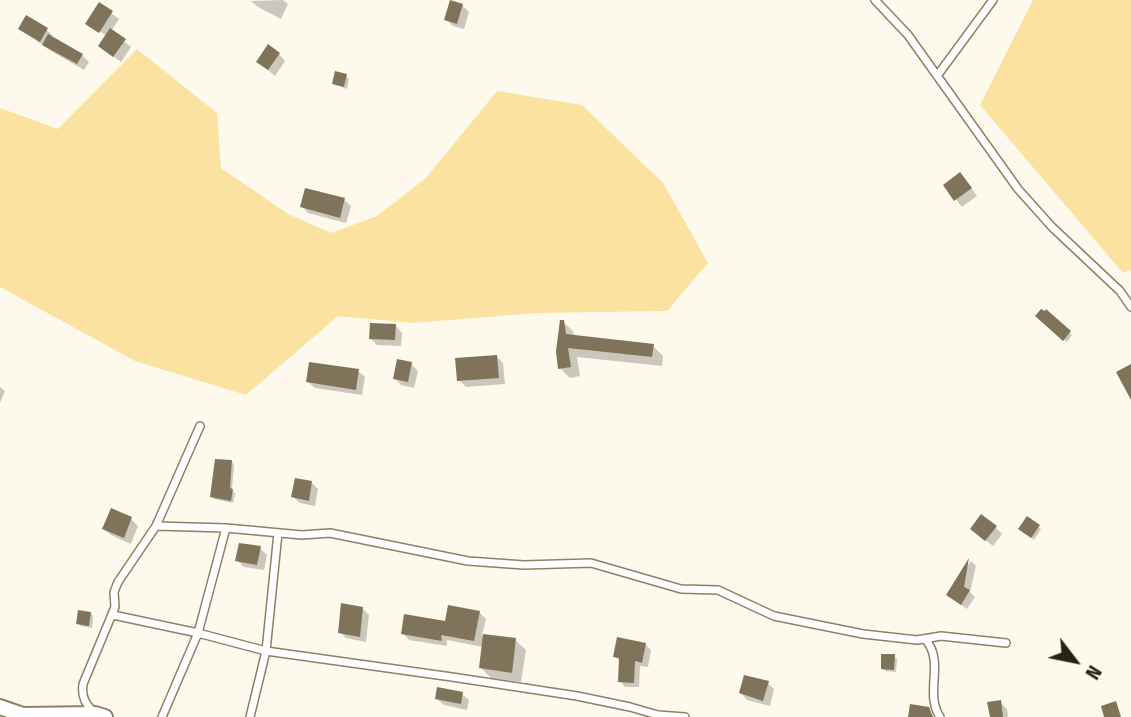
<!DOCTYPE html>
<html>
<head>
<meta charset="utf-8">
<style>
	body { margin:0 }
	#map { position:relative; width:1131px; height:717px; overflow:hidden; background:#fef9ed; font-family:"Fira Sans Condensed",sans-serif }
	canvas { display:block }
	.north { position:absolute; left:1040px; top:626px; width:70px; height:70px; -webkit-text-stroke:5px #fef9ed; paint-order:stroke; rotate:122deg; font-size:19px; font-weight:700; line-height:28px; text-align:center; color:#272317 }
	.north::after { content:''; display:block; margin:auto; width:24px; height:32px; background:#272317; clip-path:polygon(50% 0,100% 100%,50% 72%,0 100%) }
</style>
</head>
<body>
<div id="map">
<canvas width="1131" height="717"></canvas>
<div class="north">N</div>
</div>
<script>
const context = document.querySelector('canvas').getContext('2d');
context.lineJoin = 'round';
function paint(path, color) {
  context.fillStyle = color;
  context.fill(path, 'evenodd');
}
function strokePath(path, color, width, dash) {
  context.strokeStyle = color;
  context.lineWidth = width;
  context.lineCap = dash ? 'butt' : 'round';
  context.setLineDash(dash || []);
  context.stroke(path);
}
paint(new Path2D(`
	M1033,0H1131V270L1123,273L980,105Z
	M137,49L217,113L221,168L288,214L331,233L377,216L426,178L497,91L582,105L663,183L708,263L667,311L535,313L413,323L338,316L246,395L135,361L0,287V108L58,129Z`), '#fce2a0');
paint(new Path2D(`
	M283,0L288,4L281,19L258,7L251,1Z
	M100,5L119,19L111,31L131,47L121,62L107,52V36L88,24Z
	M462,5L469,12L464,29L453,26L446,19Z
	M20,29H46L53,36L52,38L82,55L89,62L84,70L51,51Z
	M279,54L285,61L275,76L258,62Z
	M346,76L349,79L347,89L334,84Z
	M966,181L977,196L962,207L945,185Z
	M344,200L351,206L346,223L308,213L302,206Z
	M1046,312L1072,335L1067,342L1038,316Z
	M563,322L573,331L574,337L653,346L663,356L662,366L577,357L580,376L570,378L560,368Z
	M396,326L402,333L401,346L377,345L370,338Z
	M496,356L503,363L505,384L466,387L459,380Z
	M411,364L418,371L414,388L401,385L395,378Z
	M358,371L365,377L362,395L315,388L308,382Z
	M0,387L5,391L0,403Z
	M232,462L234,465L232,490L235,494L233,503L214,499L211,496Z
	M312,483L318,489L315,506L300,503L293,497Z
	M112,511L131,519L138,526L131,544L111,535L104,529Z
	M1038,527L1041,529L1034,540L1023,532Z
	M996,528L1002,534L993,546L979,535Z
	M260,548L267,555L264,570L244,567L237,560Z
	M971,561L976,566L970,592L975,597L967,609L948,595Z
	M363,609L369,615L366,642L346,638L340,632Z
	M479,612L486,619L482,635L515,640L526,650L521,682L491,678L481,668L483,647L447,640V646L409,640L403,633Z
	M91,613L93,616L92,628L81,626L78,623Z
	M645,644L651,650L648,667L640,666L639,687H625L620,681L621,662L615,656Z
	M894,656L897,659L896,672L885,671L883,668Z
	M768,683L774,689L770,706L747,700L741,693Z
	M462,694L469,700L467,710L444,705L437,699Z
	M1000,702L1007,709L1008,717H991Z`), '#0003');
paint(new Path2D(`
	M450,0L463,4L457,24L444,20Z
	M99,2L113,11L99,33L85,24Z
	M26,15L48,28L40,42L18,29Z
	M110,28L126,39L113,57L98,46Z
	M48,34L83,54L77,64L42,45Z
	M268,44L280,53L268,70L256,62Z
	M335,71L347,74L344,87L332,84Z
	M960,172L972,188L954,201L943,185Z
	M305,188L345,198L340,218L300,207Z
	M1041,309L1045,311L1046,309L1071,331L1063,341L1035,316Z
	M560,320H564L566,334L654,344L652,357L568,348L571,367L558,369L556,351Z
	M370,323L396,324L395,340L369,339Z
	M497,355L499,378L457,381L455,358Z
	M397,359L412,362L408,382L393,379Z
	M309,362L359,369L356,390L306,382Z
	M1131,364V400L1116,372Z
	M215,459L232,460L230,488L233,489L231,501L210,497Z
	M295,478L312,481L309,501L291,497Z
	M111,508L132,517L124,538L102,529Z
	M981,514L997,526L985,541L970,529Z
	M1027,516L1040,525L1031,538L1018,529Z
	M239,543L261,546L257,565L235,561Z
	M969,558L964,587L970,590L961,605L946,595Z
	M341,603L363,607L360,637L338,633Z
	M448,605L480,611L474,641L441,635L442,641L401,634L404,614L445,621Z
	M78,610L91,612L89,626L76,624Z
	M483,634L516,638L512,673L479,668Z
	M617,637L646,643L642,663L635,661L634,683L618,682L619,658L613,657Z
	M881,654H895L894,670L881,669Z
	M744,675L769,681L763,701L739,693Z
	M437,687L463,692L461,704L435,699Z
	M1001,700L1003,717H990L987,702Z
	M1116,701L1121,717H1104L1101,706Z
	M910,704L929,707L933,717H908Z`), '#7f7459');
const service = new Path2D(`
	M875,0L908,35L1018,189L1052,227L1120,291L1131,307
	M937,76L993,0
	M156,526L226,528L302,535L330,533L468,561L524,565L591,563L681,589L718,590L774,616L863,634L917,640L941,636L1006,643
	M113,615L198,633L266,651L452,677L577,696L630,707L658,715L685,717
	M926,640C945,663 924,693 940,717
	M95,714C86,704 81,698 83,684L115,607L114,592L118,582L156,526L200,426
	M162,717L198,633L226,528
	M250,717L266,651L278,533`);
const minor = new Path2D(`
	M0,707L23,715L95,714L105,717`);
strokePath(service, '#8d8267', 10);
strokePath(minor, '#8d8267', 18);
strokePath(service, '#fff', 7);
strokePath(minor, '#fff', 14);
</script>
</body>
</html>
